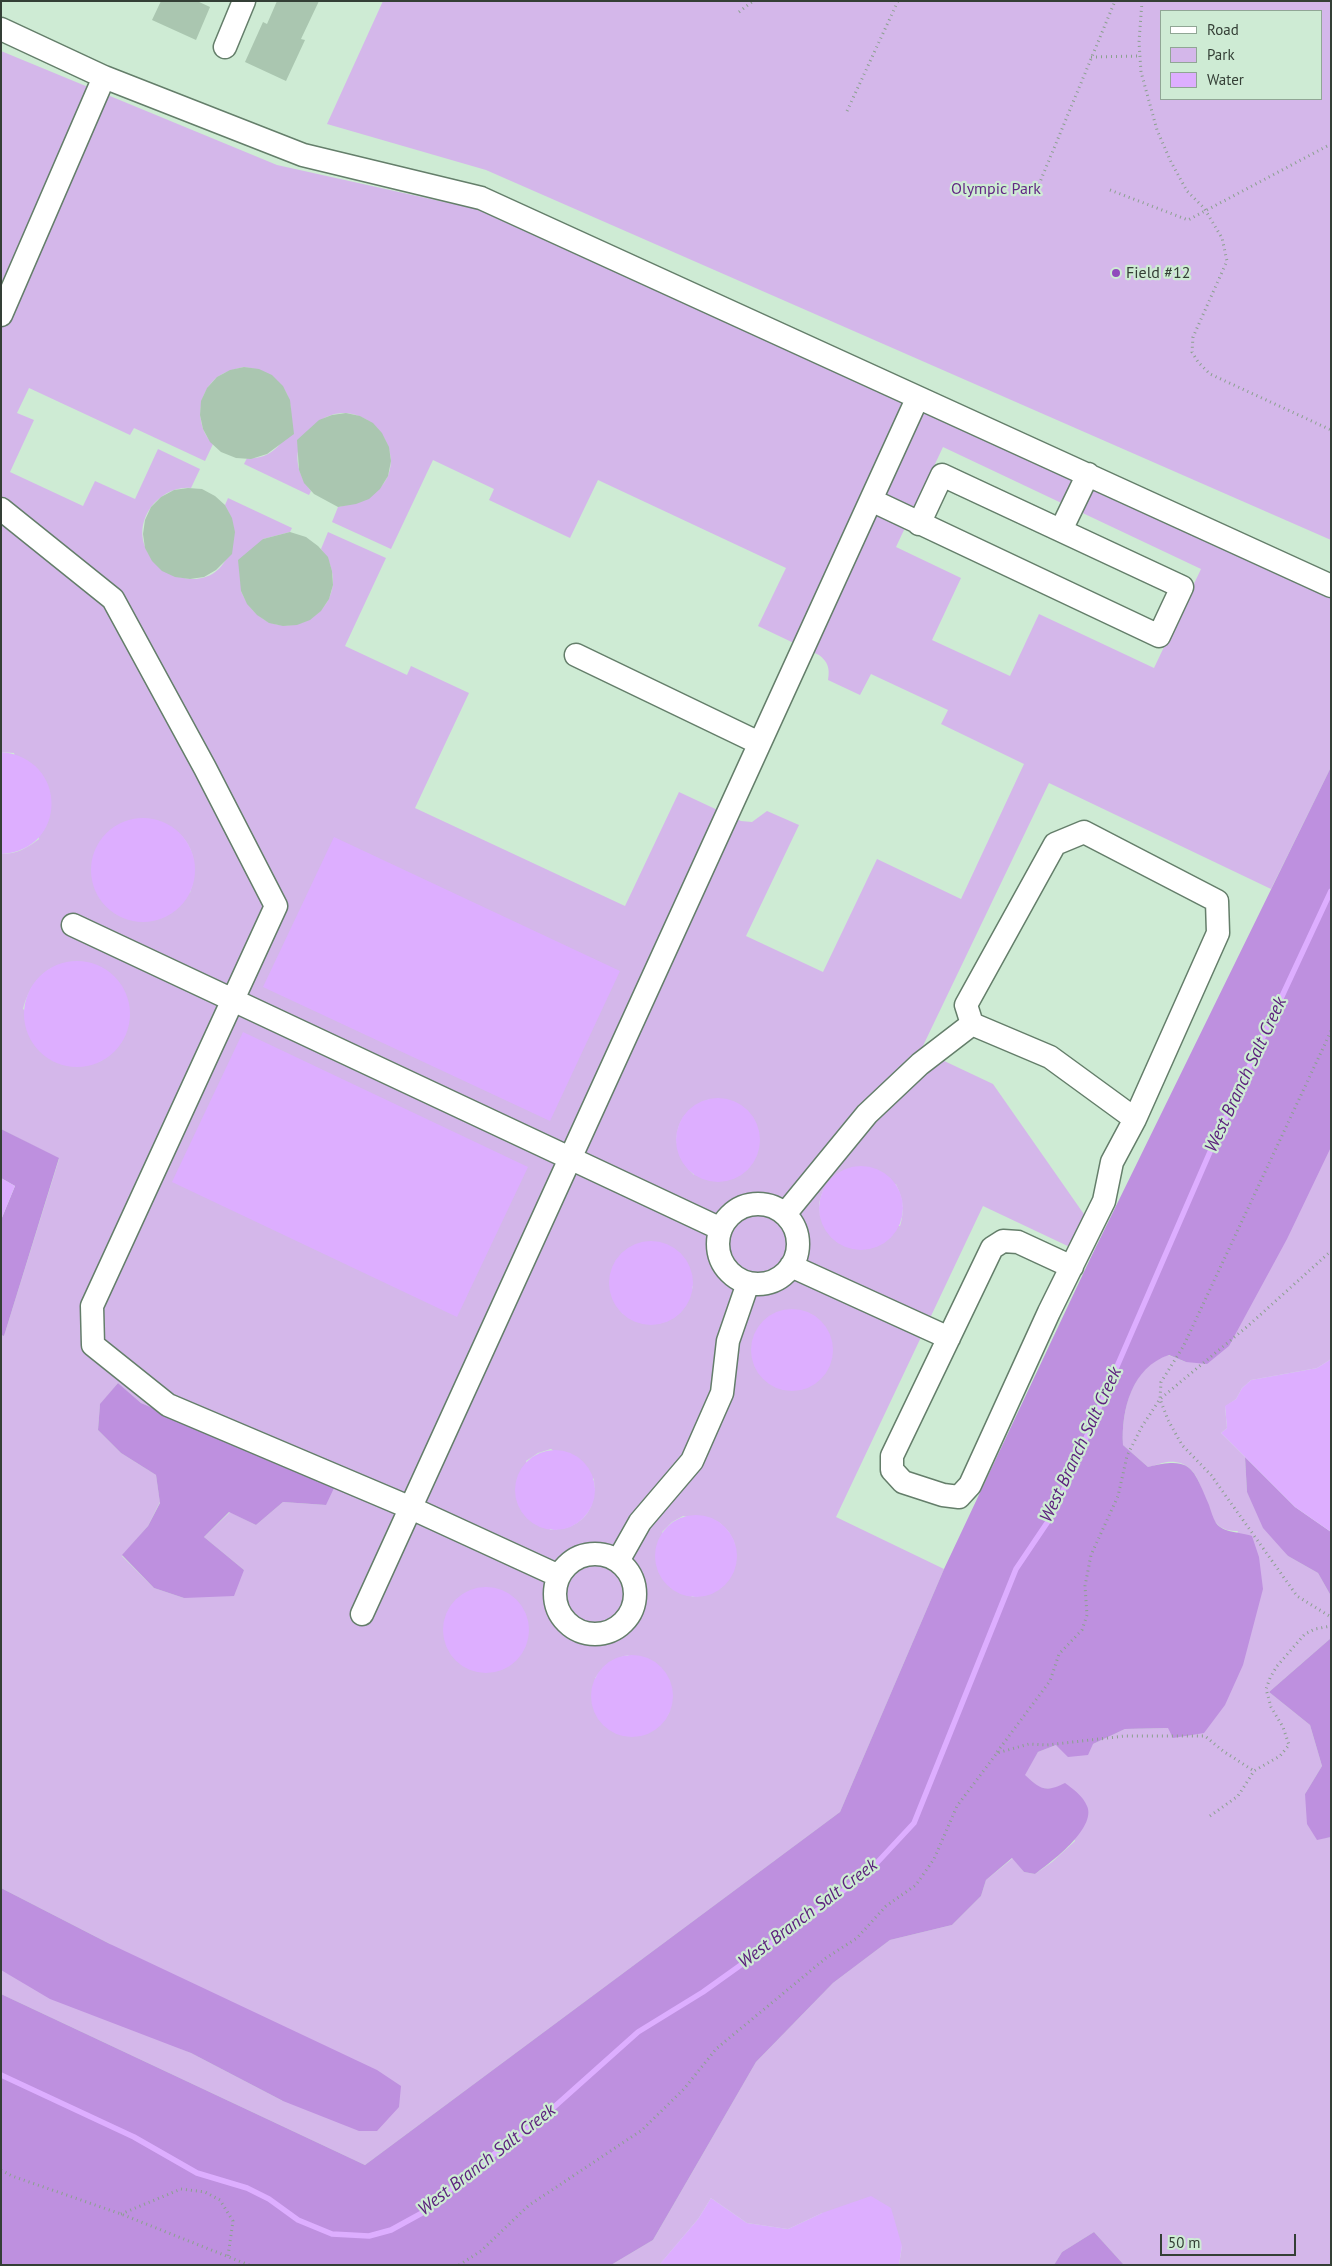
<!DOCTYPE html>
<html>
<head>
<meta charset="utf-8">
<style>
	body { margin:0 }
	#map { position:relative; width:1332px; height:2266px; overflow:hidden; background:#ceebd4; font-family:"PT Sans",sans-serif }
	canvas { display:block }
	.frame { position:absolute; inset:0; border:2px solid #343f36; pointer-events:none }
	.legend { position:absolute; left:1160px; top:10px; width:162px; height:90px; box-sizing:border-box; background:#ceebd4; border:1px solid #90a695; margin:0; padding:6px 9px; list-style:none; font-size:15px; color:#343f36 }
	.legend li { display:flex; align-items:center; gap:10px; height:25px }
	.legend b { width:25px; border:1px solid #90a695 }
	.scale { position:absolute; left:1160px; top:2234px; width:136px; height:22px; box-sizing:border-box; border:2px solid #343f36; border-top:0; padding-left:6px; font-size:15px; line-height:18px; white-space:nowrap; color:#343f36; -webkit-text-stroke:4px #ceebd4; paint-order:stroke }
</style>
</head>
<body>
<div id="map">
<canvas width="1332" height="2266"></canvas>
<div class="frame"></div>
<ul class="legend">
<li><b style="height:6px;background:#fff"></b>Road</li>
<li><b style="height:14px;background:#d4b7ea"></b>Park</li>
<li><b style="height:14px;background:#ddaeff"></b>Water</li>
</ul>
<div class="scale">50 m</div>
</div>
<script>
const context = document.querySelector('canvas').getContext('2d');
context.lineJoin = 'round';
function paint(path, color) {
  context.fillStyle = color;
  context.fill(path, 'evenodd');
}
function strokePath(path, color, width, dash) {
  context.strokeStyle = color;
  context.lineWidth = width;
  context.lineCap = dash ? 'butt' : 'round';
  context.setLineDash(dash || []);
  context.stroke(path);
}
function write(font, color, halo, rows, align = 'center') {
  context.font = font + ' "PT Sans",sans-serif';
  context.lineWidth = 4.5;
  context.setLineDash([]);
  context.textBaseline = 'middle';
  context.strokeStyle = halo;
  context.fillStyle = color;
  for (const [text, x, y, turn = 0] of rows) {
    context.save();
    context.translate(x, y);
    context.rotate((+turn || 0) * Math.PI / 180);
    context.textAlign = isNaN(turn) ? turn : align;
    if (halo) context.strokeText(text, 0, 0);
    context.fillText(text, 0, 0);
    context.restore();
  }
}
paint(new Path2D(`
	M383,1H1331V540L486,170L327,124ZM1161,11H1321V99H1161Z
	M1,51L277,165L476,209L1331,597V767L1271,889L1049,783L921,1050L993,1084L1088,1220L1074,1249L983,1206L836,1517L944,1569L840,1812L365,2165L1,1994V1970L191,2053L283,2101L110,1944L1,1888V1335L4,1336L59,1159L1,1129V854C17,854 27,848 39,839L14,753L1,752ZM244,367C316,376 296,463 247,458L244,464L309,495L311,491C300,478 292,457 302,441C354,357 452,487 338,507L332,522L391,549L433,460L494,489L489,500L570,538L598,480L786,568L758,626L819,655C828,662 830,668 828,680L860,695L871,674L948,710L941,724L1024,764L961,899L877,859L823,972L746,936L799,825L767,811L752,822L741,821L679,792L625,906L415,808L469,693L411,666L407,675L345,646L386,558L328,532L321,549C366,607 272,664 241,591L263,539L290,532L292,528L228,498L225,505C234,522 235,531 230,549C211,614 113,561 151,507C160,495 176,486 191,488L200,469L158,449L135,499L95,481L83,506L10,472L34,420L17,413L29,388L130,435L134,428L205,461L213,444C194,426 197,391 219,376C227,371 235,369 244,367ZM943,447L1201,569L1154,668L1039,614L1010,676L932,640L961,578L896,547ZM149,819C188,829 202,855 190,893ZM51,968L129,1021C124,1040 116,1051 99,1062L23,1009C28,990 35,980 51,968ZM710,1099H723L694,1175C666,1147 672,1113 710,1099ZM896,1184C903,1199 905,1210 900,1226L820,1216L819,1203L823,1190ZM693,1286C683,1323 654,1335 622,1313ZM118,1383L141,1403L174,1419L326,1505L283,1502L256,1525L230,1512L204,1537L244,1570L184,1598L154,1588L122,1556L148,1526L160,1502L156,1475L121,1453L98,1430L100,1405ZM551,1449L594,1479C597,1511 582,1529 550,1530L526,1461L538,1453ZM683,1516L720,1523L729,1532L735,1544L728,1580L719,1589L706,1595L692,1597L662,1532L672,1522ZM628,1655L669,1713C658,1729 647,1735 627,1736L595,1678C604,1665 612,1659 628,1655Z
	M1331,1145V1359L1317,1368L1251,1380L1242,1388L1236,1399L1225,1407L1227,1428L1221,1433L1245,1457L1247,1492L1288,1556L1318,1573L1331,1596V1638L1269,1692L1310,1725L1322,1766L1305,1794L1317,1839L1331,1837V2265H1124L1094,2232L1062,2252L1054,2265H899L902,2246L822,2213L788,2229L747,2223L711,2198L698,2219L660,2264L611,2265L653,2240L756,2062L833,1983L890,1940L952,1925L981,1896L986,1880L1013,1858L1024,1872L1035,1874L1052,1862L1075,1841L1053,1789L1040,1788L1024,1775L1038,1752L1056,1745L1093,1744L1125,1729L1168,1728L1238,1531C1230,1531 1222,1530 1216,1523C1200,1503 1205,1459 1167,1462C1161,1463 1154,1466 1148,1467L1123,1445C1121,1410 1132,1367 1168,1355L1186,1362Z`), '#d4b7ea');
paint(new Path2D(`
	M1331,767V1147L1287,1239L1229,1346L1207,1364L1186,1362L1169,1355C1132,1367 1121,1410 1123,1445L1148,1467C1192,1456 1193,1468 1209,1505C1211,1511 1213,1518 1216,1523C1223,1533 1241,1532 1252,1536L1259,1557L1263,1589L1243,1665L1225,1705L1204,1733L1173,1738L1168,1728L1125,1729L1093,1744L1088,1755L1068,1757L1056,1745L1038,1752L1025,1775C1040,1789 1045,1793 1065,1783C1073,1789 1083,1796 1087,1806C1097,1828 1050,1863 1035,1874L1024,1872L1012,1858L986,1880L981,1896L952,1925L890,1940L833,1983L756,2062L653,2240L611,2265H1V1994L365,2165L840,1812L944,1569L1091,1257Z
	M1,1129L59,1158L4,1336L1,1335V1220L15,1186L1,1178Z
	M118,1383L141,1403L334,1488L326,1505L283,1502L256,1525L229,1512L204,1537L244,1570L234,1596L184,1598L154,1588L122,1555L148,1526L160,1503L156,1475L121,1453L98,1430L100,1404Z
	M1245,1457L1295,1507L1331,1532V1596L1318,1573L1288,1556L1263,1528L1247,1492Z
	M1331,1638V1837L1317,1840L1307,1824L1305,1794L1322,1766L1310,1725L1269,1692Z
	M1,1888L110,1944L377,2070L401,2086L399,2107L377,2131H359L283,2101L191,2053L50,1999L1,1970Z
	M1094,2232L1124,2265H1054L1062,2252Z`), '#be90df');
paint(new Path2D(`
	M1,752C69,758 68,851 1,854Z
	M91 870a52 52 0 1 1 104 0a52 52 0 1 1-104 0Z
	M334,837L620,971L550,1121L263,987Z
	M24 1014a53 53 0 1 1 106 0a53 53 0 1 1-106 0Z
	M243,1032L528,1167L457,1317L172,1182Z
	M676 1140a42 42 0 1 1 84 0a42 42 0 1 1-84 0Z
	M819 1208a42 42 0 1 1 84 0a42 42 0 1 1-84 0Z
	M1,1178L15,1186L1,1220Z
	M609 1283a42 42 0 1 1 84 0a42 42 0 1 1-84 0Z
	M751 1350a41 41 0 1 1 82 0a41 41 0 1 1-82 0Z
	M1331,1359V1532L1295,1507L1221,1433L1227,1428L1225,1406L1236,1399L1242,1388L1251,1380L1317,1368Z
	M515 1490a40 40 0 1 1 80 0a40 40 0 1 1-80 0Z
	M655 1556a41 41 0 1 1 82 0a41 41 0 1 1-82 0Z
	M443 1630a43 43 0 1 1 86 0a43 43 0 1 1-86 0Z
	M591 1696a41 41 0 1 1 82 0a41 41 0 1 1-82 0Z
	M871,2196L891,2208L902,2246L899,2265H659L698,2219L711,2198L747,2223L788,2229L822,2213Z`), '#ddaeff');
strokePath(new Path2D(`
	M1,2075L134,2137L197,2173L247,2188L269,2199L298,2220L332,2234L369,2236L391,2230L422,2213L480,2165L544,2116L638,2032L703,1992L829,1902L873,1867L914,1823L1016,1569L1053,1514L1216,1138L1331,891`), '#ddaeff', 5.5);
paint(new Path2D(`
	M161,1H197L210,7L196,40L152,20Z
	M277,1H319L301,39L305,40L286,81L245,62L263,22L267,24Z
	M244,367L259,369L272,375L283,386L290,400L294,434L267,454L251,459L236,458L221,452L210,442L203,429L200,415L201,401L207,388L217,377L230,370Z
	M346,413L360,416L373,423L382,433L389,447L391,461L388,476L380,489L369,499L356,504L338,507L314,494L304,483L299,470L297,440L319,420L332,415Z
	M188,488L202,489L215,496L225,505L232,518L235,532L232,554L216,570L204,577L190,579L175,577L162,571L152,561L145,548L143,534L145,520L151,507L161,497L174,490Z
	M290,532L306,537L318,546L328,557L332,571L333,585L329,599L321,611L310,620L297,625L283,626L269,623L257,615L247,604L241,591L238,560L263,539Z`), '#aac6b0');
const minor = new Path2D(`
	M1,29L104,77L303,155L481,198L1331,586
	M225,47L244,1
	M1,315L104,77
	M871,500L1159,636L1182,587L942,475L919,524
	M1,509L113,599L205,768L276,906L92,1306L93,1345L168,1405L411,1508L559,1576
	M1061,530L1088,474
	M576,655L759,743
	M73,925L721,1229
	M972,1024L966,1005L1055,844L1084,832L1217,901L1218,933L1135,1119
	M718 1244a40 40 0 1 1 80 0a40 40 0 1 1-80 0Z
	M785,1214L867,1114L920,1064L972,1024L1050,1057L1135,1119L1112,1162L1104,1201L1049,1312L970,1485L959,1497L943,1495L903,1482L892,1470V1456L992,1248L1003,1241L1018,1242L1072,1267
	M791,1266L949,1338
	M555 1594a40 40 0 1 1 80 0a40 40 0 1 1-80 0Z
	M618,1561L640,1522L692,1461L722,1393L728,1341L748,1283
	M362,1614L917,399`);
strokePath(minor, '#647e6a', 25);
strokePath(new Path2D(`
	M1142,1L1139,42L1141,72L1157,130L1171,162L1187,191L1204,208L1222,238L1227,261L1193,337L1192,352L1198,362L1210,374L1331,430
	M739,12L753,1
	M1091,57L1140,56
	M847,111L898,1
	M1110,190L1188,220L1331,144
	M1035,194L1115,1
	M1331,1031L1183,1347L1161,1382L1160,1399L1168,1420L1182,1445L1211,1475L1297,1596L1331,1617
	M997,1752L1050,1681L1059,1654L1082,1630L1087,1615L1085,1586L1091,1555L1118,1496L1127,1456L1141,1428L1160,1399L1249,1325L1331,1251
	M1210,1816L1238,1796L1254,1771L1280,1756L1289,1745L1283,1727L1271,1707L1266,1689L1270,1678L1277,1666L1305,1634L1315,1629L1331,1626
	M1,2170L12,2176L121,2214L249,2265
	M121,2214L181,2189L205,2192L220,2200L233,2221L228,2256
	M459,2265L481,2251L528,2206L642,2130L684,2089L716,2049L826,1958L857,1938L886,1906L916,1885L934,1859L957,1806L997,1753L1029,1744L1047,1745L1125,1736H1205L1223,1751L1254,1771`), '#8ba08f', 3, [1, 4]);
strokePath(minor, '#fff', 22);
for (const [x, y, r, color] of [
	[1116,273,5,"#9049bc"]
]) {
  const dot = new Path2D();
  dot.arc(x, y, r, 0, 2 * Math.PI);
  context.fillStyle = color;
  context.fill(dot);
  strokePath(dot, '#ceebd4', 2);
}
write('16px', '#622884', '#ceebd4', [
	["Olympic Park",996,189]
]);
write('16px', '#343f36', '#ceebd4', [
	["Field #12",1126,273]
], 'left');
write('italic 18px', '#5c217d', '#ceebd4', [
	["West Branch Salt Creek",1246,1075,-65],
	["West Branch Salt Creek",1081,1445,-65],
	["West Branch Salt Creek",808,1914,-37],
	["West Branch Salt Creek",487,2160,-38]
]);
</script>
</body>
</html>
